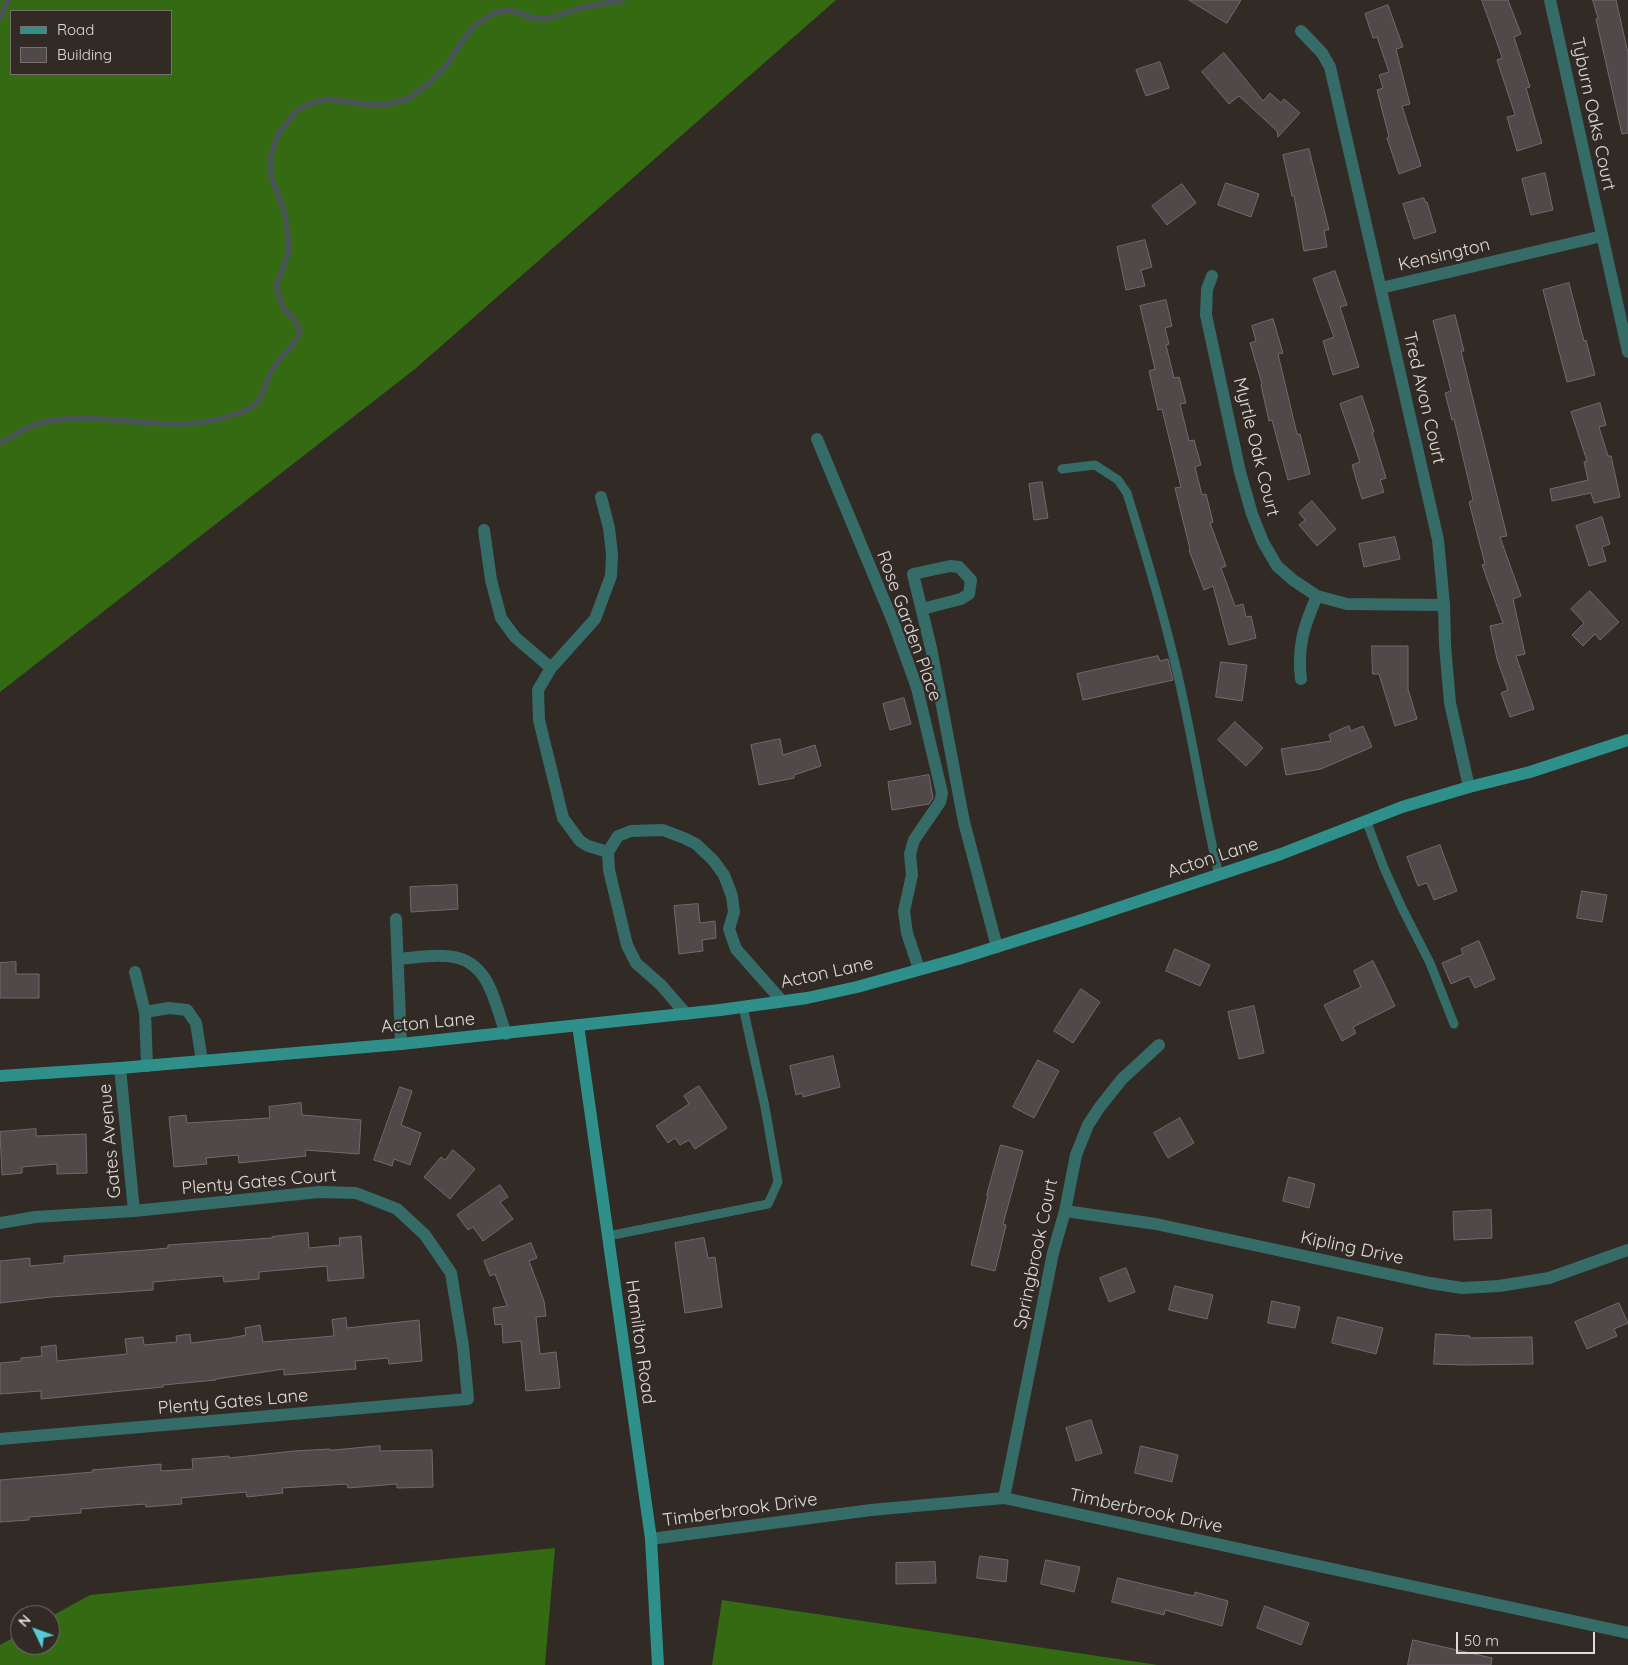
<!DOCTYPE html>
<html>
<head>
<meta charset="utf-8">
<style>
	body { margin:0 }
	#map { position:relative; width:1628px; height:1665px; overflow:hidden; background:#312a25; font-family:Quicksand,sans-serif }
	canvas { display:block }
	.legend { position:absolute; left:10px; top:10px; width:162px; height:65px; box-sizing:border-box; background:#312a25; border:1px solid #77716d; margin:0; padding:6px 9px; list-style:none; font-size:15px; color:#e0dbd8 }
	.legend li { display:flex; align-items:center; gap:10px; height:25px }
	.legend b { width:25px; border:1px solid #77716d }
	.north { position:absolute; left:10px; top:1605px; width:50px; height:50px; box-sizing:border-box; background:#312a25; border:1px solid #77716d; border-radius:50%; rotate:312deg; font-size:14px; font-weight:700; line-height:20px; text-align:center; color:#e0dbd8 }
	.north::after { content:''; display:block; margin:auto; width:18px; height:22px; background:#53cbdb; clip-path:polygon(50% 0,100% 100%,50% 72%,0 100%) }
	.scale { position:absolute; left:1456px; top:1632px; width:139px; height:22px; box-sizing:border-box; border:2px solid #e0dbd8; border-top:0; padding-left:6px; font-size:15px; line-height:18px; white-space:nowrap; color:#e0dbd8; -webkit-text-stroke:4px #312a25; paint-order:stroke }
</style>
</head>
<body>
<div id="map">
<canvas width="1628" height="1665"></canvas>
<ul class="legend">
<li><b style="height:6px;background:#2f8f8a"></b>Road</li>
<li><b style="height:14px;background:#51484a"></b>Building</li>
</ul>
<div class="north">N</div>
<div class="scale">50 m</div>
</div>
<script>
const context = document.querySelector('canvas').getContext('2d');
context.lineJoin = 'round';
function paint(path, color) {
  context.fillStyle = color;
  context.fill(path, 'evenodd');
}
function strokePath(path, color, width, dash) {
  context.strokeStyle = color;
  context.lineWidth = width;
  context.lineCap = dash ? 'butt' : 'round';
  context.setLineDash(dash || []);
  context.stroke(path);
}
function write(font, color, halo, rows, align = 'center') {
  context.font = font + ' Quicksand,sans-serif';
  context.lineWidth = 4.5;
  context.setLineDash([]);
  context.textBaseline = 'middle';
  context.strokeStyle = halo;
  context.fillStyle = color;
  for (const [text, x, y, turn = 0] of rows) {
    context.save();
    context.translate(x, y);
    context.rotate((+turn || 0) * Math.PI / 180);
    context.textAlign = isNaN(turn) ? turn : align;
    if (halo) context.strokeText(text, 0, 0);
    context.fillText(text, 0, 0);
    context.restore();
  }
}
paint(new Path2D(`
	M0,0H836L415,369L0,692ZM11,11H171V74H11Z
	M555,1548L545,1665H0V1645L20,1634V1645H50V1617L90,1595Z
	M722,1600L1158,1665H712Z`), '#346a12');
strokePath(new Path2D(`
	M0,18L8,0
	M0,443C13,437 26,426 40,423C103,408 170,438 232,415C239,413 247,411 253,406C264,398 265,381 272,370C282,353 293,351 300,330L294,319L283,308L276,285L289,252L287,226L283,208L271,176V156L278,134L297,110L314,102L328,99L369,105L389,104L409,98L428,84L447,65L460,44L475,25L494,13L509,10L523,14L534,19L550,18L580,8L623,0`), '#4a5458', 5.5);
const building = new Path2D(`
	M1189,0H1241L1227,23Z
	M1482,0H1508L1521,34L1514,37L1530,87L1526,88L1542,143L1517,151L1507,117L1515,115L1497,60L1502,58Z
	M1593,0H1616L1628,53V133L1622,134L1596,19H1598Z
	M1388,5L1403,47L1396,49L1410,104L1402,106L1421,166L1399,174L1387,138L1389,137L1377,90L1383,88L1379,75L1389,72L1377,37L1373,38L1365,14Z
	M1224,53L1263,101L1270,93L1281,103L1284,99L1300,113L1278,137L1277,131L1239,96L1229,104L1202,72Z
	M1160,62L1169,88L1146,96L1136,70Z
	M1309,149L1329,230H1324L1327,247L1304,251L1294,196H1292L1283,155Z
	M1545,173L1553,210L1531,215L1522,179Z
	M1226,183L1259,194L1251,217L1218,205Z
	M1182,184L1196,203L1167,225L1152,206Z
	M1424,198L1425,202H1427L1436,232L1414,239L1403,204Z
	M1145,240L1152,267L1141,270L1145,286L1126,290L1117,247Z
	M1335,271L1347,305L1340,307L1359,367L1333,375L1323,341L1334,337L1313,279Z
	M1569,283L1584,341L1586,340L1595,375L1567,382L1543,290Z
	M1166,300L1172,326L1165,328L1169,344L1166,345L1174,378L1179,377L1186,403L1180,404L1189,441L1194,440L1201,465L1195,467L1202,495L1206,494L1213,522L1210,523L1226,566L1221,568L1235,606L1243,604L1246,617L1251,616L1256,638L1229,645L1213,586L1204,590L1189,550L1190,549L1175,488L1181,487L1162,409L1158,410L1149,371L1155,369L1140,306Z
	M1455,315L1464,351H1461L1507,536L1500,537L1521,596L1513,599L1525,654L1516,656L1534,709L1510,717L1501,693L1508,690L1497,659L1490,626L1503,623L1482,565L1485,564L1469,502L1473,500L1454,419L1452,420L1445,393L1451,391L1433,321Z
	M1273,319L1283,353L1278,354L1297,434H1300L1310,474L1288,480L1272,420L1269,421L1261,385L1262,384L1250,343L1256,341L1252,326Z
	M1362,396L1374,432H1372L1386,478L1380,480L1384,492L1362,499L1352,465L1360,462L1340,404Z
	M1600,403L1606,425L1599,427L1608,456H1611L1620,497L1594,503L1591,493L1552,501L1550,489L1588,480L1584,462L1587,461L1571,412Z
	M1042,482L1048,518L1034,520L1029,484Z
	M1312,501L1336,529L1317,546L1299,525L1305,520L1299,513Z
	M1602,517L1610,544L1602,547L1606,561L1589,566L1576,526Z
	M1395,537L1400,559L1364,567L1359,544Z
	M1590,591L1619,622L1600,640L1595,634L1583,646L1572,635L1584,623L1571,609Z
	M1372,646H1408V689L1417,719L1395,726L1379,674H1373Z
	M1158,656L1160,661L1168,659L1173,680L1083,700L1077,674Z
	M1221,662L1247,665L1242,701L1216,697Z
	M904,698L911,724L890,730L883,704Z
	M1235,722L1263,748L1246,766L1218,740Z
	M1349,726L1351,731L1363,726L1372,747L1321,769L1286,775L1281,749L1331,741L1329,735Z
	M780,739L783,755L815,745L821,766L794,775V778L759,785L751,745Z
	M929,775L933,798L929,804L892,810L888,782Z
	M1440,845L1457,891L1434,900L1427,883L1418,886L1407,857Z
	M457,885L458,909L411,912L410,887Z
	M1582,891L1607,895L1602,922L1577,918Z
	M698,904L700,923L715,921L716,938L702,940L703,951L679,954L674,906Z
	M1479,941L1495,979L1475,988L1469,976L1451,984L1442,963L1463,954L1461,949Z
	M1175,949L1210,965L1200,986L1166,971Z
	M1373,961L1395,1006L1353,1027L1356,1033L1342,1041L1324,1005L1361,987L1354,971Z
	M16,962V974H39V998H0V963Z
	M1081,989L1100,1002L1073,1043L1054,1031Z
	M1254,1006L1264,1053L1239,1059L1228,1012Z
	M833,1056L840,1087L803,1097L802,1093L796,1095L790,1066Z
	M1038,1060L1059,1071L1034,1118L1013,1107Z
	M699,1086L727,1128L695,1149L689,1140L680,1145L675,1138L668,1143L656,1126L689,1104L684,1096Z
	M400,1087L412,1091L401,1125L421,1133L410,1165L394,1159L392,1166L374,1160Z
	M301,1103L302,1115L361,1120L359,1154L305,1150L306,1156L239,1163L238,1155L206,1158L207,1164L174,1167L169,1117L186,1115L187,1123L270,1118L269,1107Z
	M1180,1118L1194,1143L1168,1158L1154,1133Z
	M36,1129V1136L86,1134L87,1173L57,1174V1164L22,1167V1173L2,1175L0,1132Z
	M1001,1145L1023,1151L1003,1224L1006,1225L995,1271L971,1265L988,1195H987Z
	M453,1150L475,1169L450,1199L424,1177L441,1157L445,1160Z
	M1289,1177L1315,1184L1309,1208L1283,1201Z
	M500,1185L508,1197L500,1202L513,1219L483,1241L473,1227L468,1230L457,1215Z
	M1491,1210L1492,1238L1454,1240L1453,1212Z
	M308,1233L309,1248L340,1245L339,1238L361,1236L364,1278L328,1281L327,1266L259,1272V1279L224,1282L223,1276L153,1282V1290L51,1297L0,1303V1261L30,1258V1266L64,1263V1256L146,1250L168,1248V1245L272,1238V1237Z
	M704,1238L708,1258L715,1257L722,1307L685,1313L675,1243Z
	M531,1243L537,1258L529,1261L544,1301L546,1316L536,1317L540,1354L556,1352L560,1388L526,1391L521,1341L503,1343L502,1324L495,1325L493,1308L507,1306L495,1274L490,1276L484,1261Z
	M1126,1268L1135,1292L1109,1302L1100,1278Z
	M1175,1286L1213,1295L1207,1319L1169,1310Z
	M1272,1301L1300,1307L1295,1328L1268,1323Z
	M1619,1303L1628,1323L1614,1329L1617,1336L1587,1349L1575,1322Z
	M1338,1317L1383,1328L1376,1354L1332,1343Z
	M346,1318L347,1328L419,1320L422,1361L389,1364L388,1358L355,1361L356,1369L284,1375V1369L216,1379V1380L163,1385V1387L41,1399V1391L0,1394V1363L21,1361V1358L42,1356L41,1347L56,1345L57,1361L127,1354L125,1339L143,1337L144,1345L177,1342L176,1336L190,1334L191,1343L231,1338L246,1335L245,1328L260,1325L263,1342L334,1336L332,1320Z
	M1436,1334L1470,1336V1338L1532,1337L1533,1364L1465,1365L1434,1364Z
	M1091,1420L1102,1453L1076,1461L1066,1428Z
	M380,1446V1451L432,1450L433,1487L397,1488V1484L348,1488L347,1484L282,1488L283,1493L247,1497L246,1492L181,1498L182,1504L146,1507L145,1504L81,1509V1513L29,1517V1520L0,1522V1480L93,1472L92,1470L161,1464V1471L193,1469L192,1459L229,1456V1458L294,1451L330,1449V1450Z
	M1141,1446L1178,1455L1172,1482L1135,1473Z
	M980,1556L1008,1560L1006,1582L977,1578Z
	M1046,1560L1080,1567L1074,1592L1041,1584Z
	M935,1562L936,1583L896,1584V1563Z
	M1118,1578L1194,1596L1195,1592L1228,1601L1222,1626L1165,1610L1164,1615L1112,1602Z
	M1265,1606L1309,1623L1301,1645L1257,1628Z
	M1413,1640L1492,1658L1491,1665H1408Z`);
paint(building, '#51484a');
strokePath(building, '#74696c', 1);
strokePath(new Path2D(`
	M1062,469L1095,465L1118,480L1127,493C1143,545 1159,597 1172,651C1191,724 1201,801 1219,875
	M1366,820L1384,868L1402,908L1430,963L1454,1024
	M608,1236L768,1204L778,1182L765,1107L743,1007`), '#356c68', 9);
strokePath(new Path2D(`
	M1550,0L1628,352
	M1301,31L1322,53L1330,67L1426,487L1438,540L1444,605L1445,645L1450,703L1469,787
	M1212,276L1207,289L1206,315L1240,472L1252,514L1263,542L1277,566L1293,580L1317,596L1347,604L1444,605
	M1381,288L1602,236
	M817,439L894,624L917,688L942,793L940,802L914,840L910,854L912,875L904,911L907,933L919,969
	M601,497L609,528L612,554L611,576L595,619L551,668L538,690L539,720L563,818L580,841L588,846L608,852
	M484,530L491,580L501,618L515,637L551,668
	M922,609L961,599L969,594L971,580L959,567L950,566L913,574L931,648L964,822L997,947
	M1301,679C1297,646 1304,626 1317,596
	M396,919L401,1044
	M398,959C413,958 429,955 444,956C489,957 493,999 506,1034
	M135,972L145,1012L147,1066
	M145,1012L169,1008L187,1010L196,1023L202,1061
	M686,1014L661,985L636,963L627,945L609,870L608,852L618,836L631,831L663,830L684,838L696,844L713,860L724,875L732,896L734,912L729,929L736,949L782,1001
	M120,1068L134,1211
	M1065,1211L1156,1224L1430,1283L1462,1288L1499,1286L1549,1278L1628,1250
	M0,1223L35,1217L134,1211L319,1192L356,1193L397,1209L425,1235L451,1273L463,1346L468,1399L0,1439
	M1004,1498L1053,1253L1065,1211L1076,1155L1088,1125L1099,1108L1122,1079L1159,1045
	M651,1539L871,1510L1004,1498L1628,1633`), '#356c68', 12);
strokePath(new Path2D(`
	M578,1025L651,1539L658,1665
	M0,1076L120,1068L401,1044L720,1010L807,998L857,987L958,959L1079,921L1281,854L1402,807L1469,787L1530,772L1628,740`), '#2f8f8a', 12);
write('18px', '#e0dbd8', '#312a25', [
	["Tyburn Oaks Court",1593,114,78],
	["Kensington",1444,255,-13],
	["Tred Avon Court",1424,398,77],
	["Myrtle Oak Court",1256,447,76],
	["Rose Garden Place",909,626,70],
	["Acton Lane",1213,858,-18],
	["Acton Lane",827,973,-12],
	["Acton Lane",428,1023,-5],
	["Gates Avenue",110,1141,-95],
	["Plenty Gates Court",259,1182,-5],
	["Kipling Drive",1352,1248,12],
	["Springbrook Court",1036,1254,-78],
	["Hamilton Road",640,1342,82],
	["Plenty Gates Lane",233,1402,-5],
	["Timberbrook Drive",740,1510,-8],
	["Timberbrook Drive",1146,1511,12]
]);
</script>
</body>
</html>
